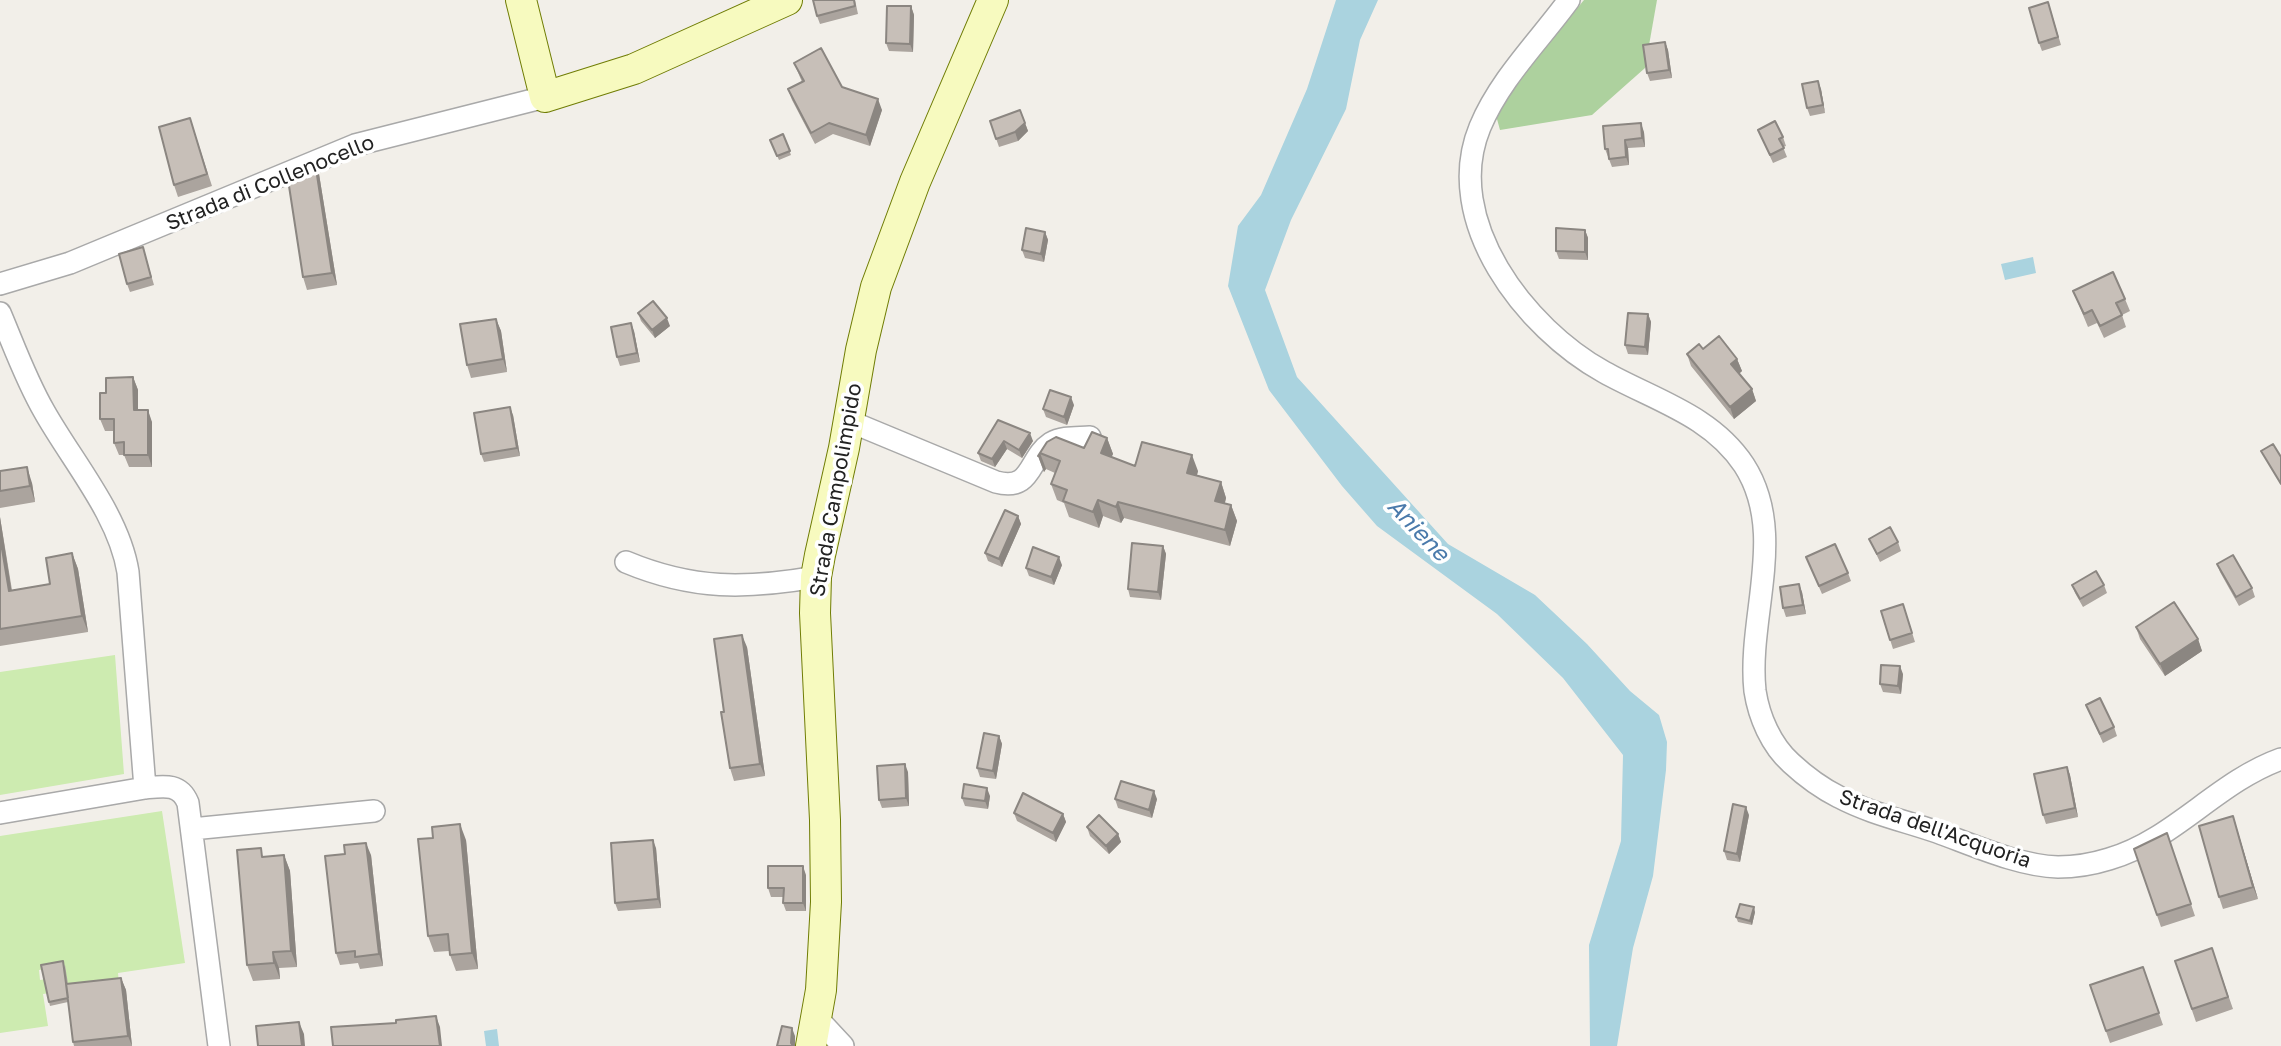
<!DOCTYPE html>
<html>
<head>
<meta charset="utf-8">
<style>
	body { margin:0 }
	canvas { display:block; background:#f2efe9 }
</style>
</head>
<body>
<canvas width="2281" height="1046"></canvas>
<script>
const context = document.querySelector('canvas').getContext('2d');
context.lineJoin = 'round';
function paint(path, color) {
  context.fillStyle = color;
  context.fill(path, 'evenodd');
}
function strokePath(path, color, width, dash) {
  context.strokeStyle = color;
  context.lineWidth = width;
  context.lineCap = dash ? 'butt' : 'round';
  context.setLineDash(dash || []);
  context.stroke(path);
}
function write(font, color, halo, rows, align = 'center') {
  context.font = font + ' "Golos Text",sans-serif';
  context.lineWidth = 7;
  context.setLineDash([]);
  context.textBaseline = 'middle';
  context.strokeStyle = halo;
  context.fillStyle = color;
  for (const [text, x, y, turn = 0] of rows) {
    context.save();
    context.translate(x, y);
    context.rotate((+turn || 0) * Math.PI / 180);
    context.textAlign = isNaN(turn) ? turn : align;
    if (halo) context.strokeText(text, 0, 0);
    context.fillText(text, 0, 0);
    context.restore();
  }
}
paint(new Path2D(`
	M115,655L124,774L0,795V672Z
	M162,811L185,963L118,973L119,983L43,994L48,1026L0,1033V836ZM65,966L66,976L40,980L39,970Z`), '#cdebb0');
paint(new Path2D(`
	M1584,0H1657L1645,68L1592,115L1500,130L1494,108Z`), '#add19e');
paint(new Path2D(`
	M1336,0H1378L1360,40L1346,109L1291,220L1265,290L1297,377L1448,544L1535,595L1587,644L1630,691L1659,715L1667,742L1666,770L1653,876L1633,948L1617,1046H1590L1589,945L1621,841L1623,755L1563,678L1497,614L1377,526L1342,486L1269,390L1228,286L1238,226L1261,195L1307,89Z
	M2033,257L2036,273L2005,280L2001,264Z
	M497,1029L499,1046H486L484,1031Z`), '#aad3df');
const street = new Path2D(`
	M1569,0C1539,41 1500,79 1480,127C1441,221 1526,329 1604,372C1654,400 1711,415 1744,465C1788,533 1747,617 1755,691C1759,717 1771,745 1791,763C1805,776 1821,788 1839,797C1869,813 1905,821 1937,832C1973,845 2019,866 2058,867C2074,867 2093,864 2109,859C2174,840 2217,782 2281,759
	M0,284L70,263L355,145L545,97
	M0,313C14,346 26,380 44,411C72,461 119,515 128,572L145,788C164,786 180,783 188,803L219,1046
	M849,421L996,482C1033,492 1028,458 1051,443C1063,436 1077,438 1090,437
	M626,562C693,590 746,589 816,577
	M0,813L145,788
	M192,829L374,811
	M816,1017L843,1046`);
const secondary = new Path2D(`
	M521,0L545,97L634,69L787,0
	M811,1046L821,990L826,902L825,820L815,613L816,577L820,555L844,448L861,350L876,287L915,182L993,0`);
strokePath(street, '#a9a9a9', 24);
strokePath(secondary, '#707d05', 32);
strokePath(street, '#fff', 21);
strokePath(secondary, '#f7fabf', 30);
paint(new Path2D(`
	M855,0L858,14L820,24L817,16Z
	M911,6L914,15L913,52L889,51L886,43Z
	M2051,11L2061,45L2042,51L2039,43Z
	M1665,42L1668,50L1672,78L1650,81L1647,73Z
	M794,63L842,87L882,110L870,146L833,134L815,144L792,100L788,89L802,82Z
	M1821,89L1825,113L1810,116L1807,108Z
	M1020,110L1028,131L1018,141L999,147L990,121Z
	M190,118L212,186L178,197L174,185Z
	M1758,130L1783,137L1786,146L1783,147L1787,157L1773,163Z
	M1644,132L1645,147L1628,148L1629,165L1612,167L1605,149Z
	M783,134L791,155L779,160L770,140Z
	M319,174L337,285L307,290L303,277Z
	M1585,230L1588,238V260L1559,259L1556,251Z
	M1045,232L1048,240L1044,262L1025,258L1022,250Z
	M143,247L154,285L130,292L127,284Z
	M2073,291L2125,299L2130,311L2122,315L2126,327L2104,338L2097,323L2088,327Z
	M638,313L670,326L655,338L641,321Z
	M1648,314L1651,322L1648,355L1628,354L1625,345Z
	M496,319L501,331L507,372L471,378L467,365Z
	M634,331L640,362L620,366L617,357Z
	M1703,349L1737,359L1742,371L1739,374L1752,389L1756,401L1734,419L1691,366L1687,354Z
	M133,377L138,390V410L152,422V467H129L124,455H119L114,443V431H105L100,419L106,393Z
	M1074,405L1067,425L1046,417L1043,409Z
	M513,415L520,456L484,462L481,454Z
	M998,420L1033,441L1022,458L1007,449L995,467L981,461L978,453Z
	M1107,438L1113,454L1111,457L1135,466L1198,471L1197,475L1221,482L1226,498L1225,503L1231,505L1237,521L1230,546L1124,518L1121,523L1103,516L1099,528L1069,517L1064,503L1057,500L1051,484L1055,473L1046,469L1044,472L1038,456L1047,442L1084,448Z
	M0,471L32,483L35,502L0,508Z
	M1018,516L1021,524L1002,567L988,561L985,553Z
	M0,517L12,590L50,584L72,553L78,569L88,632L0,646Z
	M1869,539L1898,542L1901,551L1880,562Z
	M1163,546L1166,554L1161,600L1130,597L1128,589Z
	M1806,557L1848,573L1851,581L1822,594Z
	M2217,564L2252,588L2255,597L2239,606L2220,572Z
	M1062,565L1054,585L1029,576L1026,568Z
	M2072,585H2104L2107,593L2083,607L2075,593Z
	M1802,592L1806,614L1786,617L1783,608Z
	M1903,604L1915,642L1893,649L1881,611Z
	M2136,627L2198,639L2202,651L2165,676L2140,639Z
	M747,647L765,776L734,781L730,768L724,712Z
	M1903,674L1901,694L1883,692L1880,684Z
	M2086,705L2114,727L2117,736L2103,743Z
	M999,736L1002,744L996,779L980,777L977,768Z
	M2067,767L2070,775L2078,817L2046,824L2043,815Z
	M908,772L909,806L882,808L879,800Z
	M990,796L988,809L965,806L962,798Z
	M1115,799H1157L1152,818L1118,808Z
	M1014,813L1063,814L1066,822L1056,842L1017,821Z
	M1749,815L1740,862L1727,860L1724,851Z
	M1087,827L1118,834L1121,842L1109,854L1090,836Z
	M2237,829L2258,899L2223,909L2219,897Z
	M2167,833L2195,916L2161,927L2134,849Z
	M466,840L478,969L456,971L450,955L449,951L434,952L428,936Z
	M656,848L661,908L618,911L615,903Z
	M284,855L290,871L297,967L279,968L280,979L253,981L247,965L264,857Z
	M371,855L383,966L360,969L358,963L340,965L336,953Z
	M806,875V911H786L783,903V897H771L768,888Z
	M1755,912L1752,925L1738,922L1736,917Z
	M2212,948L2233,1009L2196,1022L2175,961Z
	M65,965L68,984L121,978L126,990L132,1046H74L73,1042L68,1002L50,1006L49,1002Z
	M2143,967L2163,1025L2110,1043L2090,985Z`), '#aba49e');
paint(new Path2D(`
	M911,6L914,15L913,52L910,44Z
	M1665,42L1668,50L1672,78L1669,70Z
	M1818,81L1821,89L1825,113L1823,105Z
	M878,99L882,110L870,146L866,135Z
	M1025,123L1028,131L1018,141L1015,132Z
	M1641,123L1644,132L1645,147L1642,138Z
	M1625,140L1628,148L1629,165L1626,157Z
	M315,162L319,174L337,285L332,273Z
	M1585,230L1588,238V260L1585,252Z
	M1045,232L1048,240L1044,262L1041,254Z
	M1648,314L1651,322L1648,355L1645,347Z
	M667,318L670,326L655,338L652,330Z
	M496,319L501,331L507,372L503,359Z
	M631,323L634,331L640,362L637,353Z
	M1737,359L1742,371L1736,376L1731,364Z
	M133,377L138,390V422L134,410Z
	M1752,389L1756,401L1734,419L1730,407Z
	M1071,397L1074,405L1067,425L1064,417Z
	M510,407L513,415L520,456L517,448Z
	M148,410L152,422V467L148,455Z
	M1030,433L1033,441L1022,458L1019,450Z
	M1107,438L1113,454L1106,469L1101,453Z
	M1004,441L1007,449L995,467L992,459Z
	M1040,453L1046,469L1044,472L1038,456Z
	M1192,455L1198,471L1193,489L1187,473Z
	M27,467L32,483L35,502L30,486Z
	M1221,482L1226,498L1221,517L1215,501Z
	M1098,500L1103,516L1099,528L1093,512Z
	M1118,502L1124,518L1121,523L1116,507Z
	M1231,505L1237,521L1230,546L1225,530Z
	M1018,516L1021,524L1002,567L999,559Z
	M0,517L14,607L9,591L0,537Z
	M1163,546L1166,554L1161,600L1158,592Z
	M72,553L78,569L88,632L82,616Z
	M1059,557L1062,565L1054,585L1051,577Z
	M1799,584L1802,592L1806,614L1803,605Z
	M742,635L747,647L765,776L760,764Z
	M2198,639L2202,651L2165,676L2160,664Z
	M1900,666L1903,674L1901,694L1898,686Z
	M999,736L1002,744L996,779L993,771Z
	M905,764L908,772L909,806L906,798Z
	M2067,767L2070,775L2078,817L2075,808Z
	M987,788L990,796L988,809L985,801Z
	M1154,791L1157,799L1152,818L1149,810Z
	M1746,807L1749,815L1740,862L1737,854Z
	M1063,814L1066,822L1056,842L1053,833Z
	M2233,816L2237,829L2258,899L2253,887Z
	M460,824L466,840L478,969L472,953Z
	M1118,834L1121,842L1109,854L1106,846Z
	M653,840L656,848L661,908L658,899Z
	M366,843L371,855L383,966L379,954Z
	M284,855L290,871L297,967L291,951Z
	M803,866L806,875V911L803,903Z
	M1754,907L1755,912L1752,925L1750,921Z
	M273,952L279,968L280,979L274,963Z
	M121,978L126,990L132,1046L128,1036Z
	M436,1016L440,1027L442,1046H440Z
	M299,1022L304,1034L305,1046H302Z
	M792,1028L795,1036V1046H792L791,1043Z`), '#8b8681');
const building = new Path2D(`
	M813,0H854L855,6L817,16Z
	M2048,2L2058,37L2039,43L2029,8Z
	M887,6H911L910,44L886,43Z
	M1665,42L1669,70L1647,73L1643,45Z
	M821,48L842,87L878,99L866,135L829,123L811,133L788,89L804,81L794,63Z
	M1818,81L1823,105L1807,108L1802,84Z
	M1020,110L1025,123L1015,132L996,139L990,121Z
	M190,118L207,174L174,185L159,127Z
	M1775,121L1783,137L1779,139L1784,148L1770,155L1758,130Z
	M1641,123L1642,138L1625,140L1626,157L1609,159L1608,149H1605L1603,126Z
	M783,134L790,151L777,156L770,140Z
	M315,162L332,273L303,277L287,173Z
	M1026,228L1045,232L1041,254L1022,250Z
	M1556,228L1585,230V252L1556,251Z
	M143,247L151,277L127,284L119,254Z
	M2113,272L2125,299L2116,303L2122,315L2100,326L2092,310L2084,314L2073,291Z
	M653,301L667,318L652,330L638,313Z
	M1628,313L1648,314L1645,347L1625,345Z
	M496,319L503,359L467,365L460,324Z
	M631,323L637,353L617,357L611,327Z
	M1719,336L1737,359L1731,364L1752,389L1730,407L1687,354L1699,344L1703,349Z
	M133,377L134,410H148V455H124V442L114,443V419H100V393H106V378Z
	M1050,390L1071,397L1064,417L1043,409Z
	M510,407L517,448L481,454L474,413Z
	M998,420L1030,433L1019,450L1004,441L992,459L978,453Z
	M1092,432L1107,438L1101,453L1135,466L1142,442L1192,455L1187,473L1221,482L1215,501L1231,505L1225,530L1118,502L1116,507L1098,500L1093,512L1063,501L1067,490L1051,484L1060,461L1040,453L1038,456L1047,442L1056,437L1084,448Z
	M2273,444L2281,457V484L2261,451Z
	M27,467L30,486L0,491V471Z
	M1005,510L1018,516L999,559L985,553Z
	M1890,527L1898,542L1877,554L1869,539Z
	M0,537L9,591L50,584L46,558L72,553L82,616L0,629Z
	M1132,543L1163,546L1158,592L1128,589Z
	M1835,544L1848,573L1819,586L1806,557Z
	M1033,547L1059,557L1051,577L1026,568Z
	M2233,555L2252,588L2236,597L2217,564Z
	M2096,571L2104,585L2080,599L2072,585Z
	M1799,584L1803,605L1783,608L1780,587Z
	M2174,602L2198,639L2160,664L2136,627Z
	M1903,604L1912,633L1890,640L1881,611Z
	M742,635L760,764L730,768L721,712H724L714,639Z
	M1881,665L1900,666L1898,686L1880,684Z
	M2100,698L2114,727L2100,734L2086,705Z
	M984,733L999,736L993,771L977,768Z
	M905,764L906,798L879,800L877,766Z
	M2067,767L2075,808L2043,815L2034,774Z
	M1121,781L1154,791L1149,810L1115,799Z
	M964,784L987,788L985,801L962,798Z
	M1023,793L1063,814L1053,833L1014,813Z
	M1733,804L1746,807L1737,854L1724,851Z
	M1099,815L1118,834L1106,846L1087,827Z
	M2233,816L2253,887L2219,897L2199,826Z
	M460,824L472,953L450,955L448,934L428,936L418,839L433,838L432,827Z
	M2167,833L2191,904L2157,915L2134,849Z
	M653,840L658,899L615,903L611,843Z
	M366,843L379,954L355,957V951L336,953L325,856L345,854L344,845Z
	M261,848L262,857L284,855L291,951L273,952L274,963L247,965L237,850Z
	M768,866H803V903H783L784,888H768Z
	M1740,904L1754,907L1750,921L1736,917Z
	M2212,948L2228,997L2192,1009L2175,961Z
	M63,961L68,998L49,1002L41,965Z
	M2143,967L2159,1013L2106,1031L2090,985Z
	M121,978L128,1036L73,1042L66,984Z
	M436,1016L440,1046H333L331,1027L396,1023V1020Z
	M299,1022L302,1046H258L256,1026Z
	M782,1026L792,1028L791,1043L793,1046H777Z`);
paint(building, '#c7bfb8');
strokePath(building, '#8b8681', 2);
write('21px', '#222', '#fff', [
	["Strada di Collenocello",270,183,-22],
	["Strada Campolimpido",836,490,-80],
	["Strada dell'Acquoria",1935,829,19]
]);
write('italic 23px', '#4a7aab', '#fff', [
	["Aniene",1418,530,46]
]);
</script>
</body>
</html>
